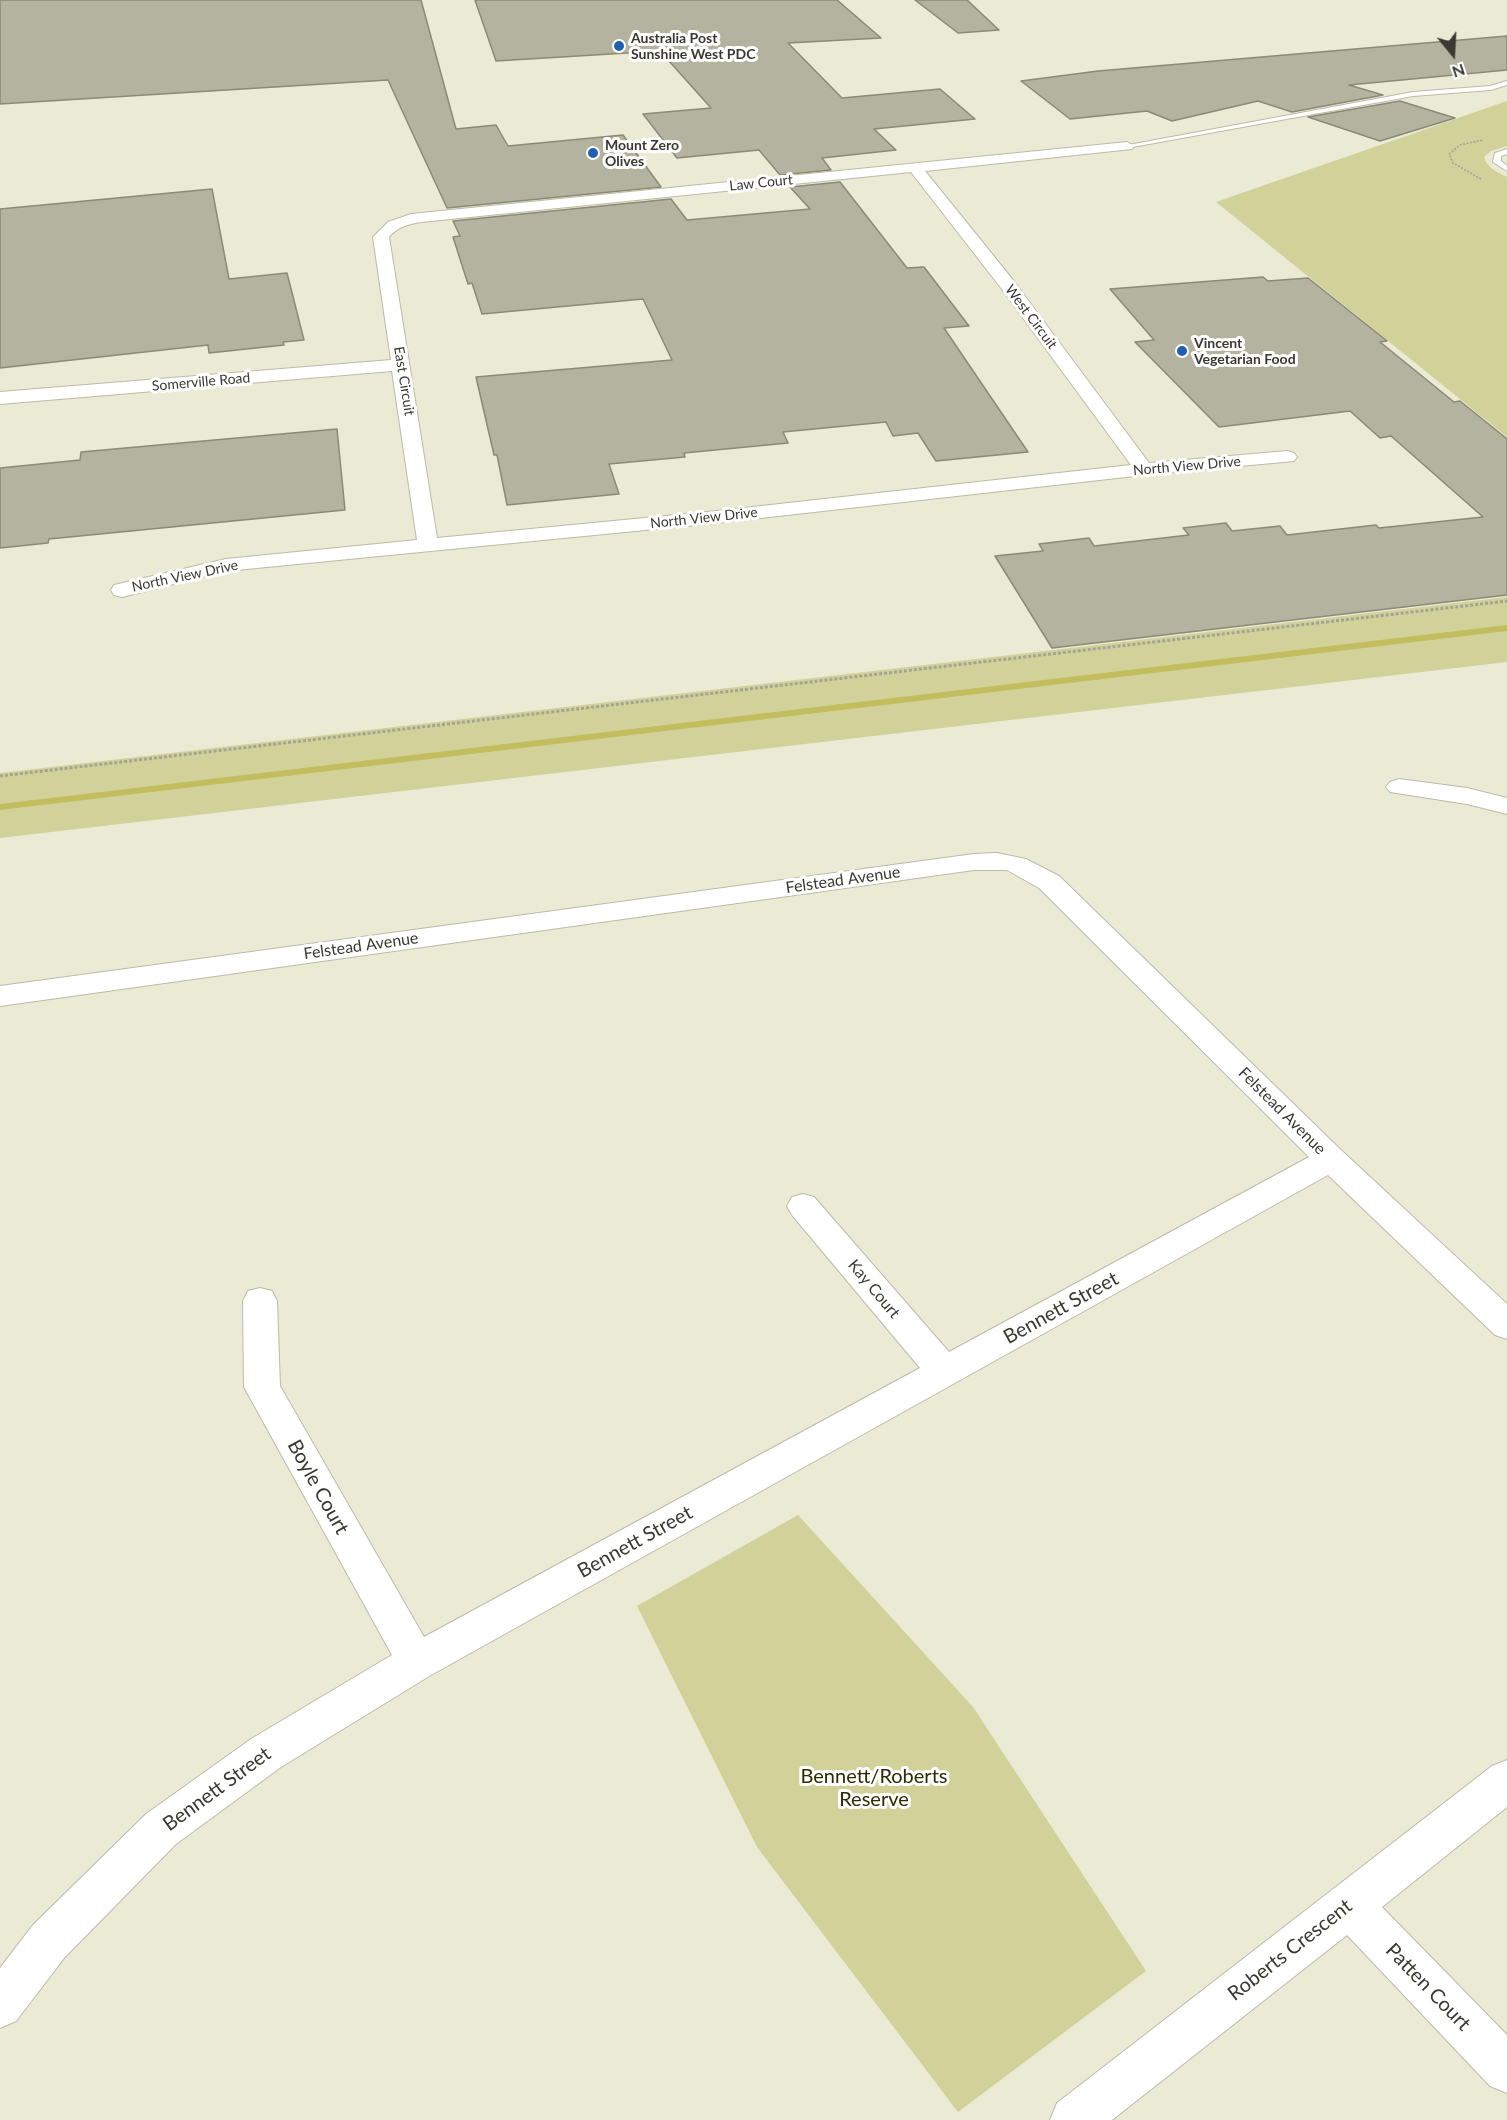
<!DOCTYPE html>
<html>
<head>
<meta charset="utf-8">
<style>
	body { margin:0 }
	#map { position:relative; width:1507px; height:2120px; overflow:hidden; background:#eaead5; font-family:Lato,sans-serif }
	canvas { display:block }
	.north { position:absolute; left:1423px; top:24px; width:60px; height:60px; -webkit-text-stroke:4px #fff; paint-order:stroke; rotate:162deg; font-size:16px; font-weight:700; line-height:24px; text-align:center; color:#393931 }
	.north::after { content:''; display:block; margin:auto; width:21px; height:27px; background:#393931; clip-path:polygon(50% 0,100% 100%,50% 72%,0 100%) }
</style>
</head>
<body>
<div id="map">
<canvas width="1507" height="2120"></canvas>
<div class="north">N</div>
</div>
<script>
const context = document.querySelector('canvas').getContext('2d');
context.lineJoin = 'round';
function paint(path, color) {
  context.fillStyle = color;
  context.fill(path, 'evenodd');
}
function strokePath(path, color, width, dash) {
  context.strokeStyle = color;
  context.lineWidth = width;
  context.lineCap = dash ? 'butt' : 'round';
  context.setLineDash(dash || []);
  context.stroke(path);
}
function write(font, color, halo, rows, align = 'center') {
  context.font = font + ' Lato,sans-serif';
  context.lineWidth = 6;
  context.setLineDash([]);
  context.textBaseline = 'middle';
  context.strokeStyle = halo;
  context.fillStyle = color;
  for (const [text, x, y, turn = 0] of rows) {
    context.save();
    context.translate(x, y);
    context.rotate((+turn || 0) * Math.PI / 180);
    context.textAlign = isNaN(turn) ? turn : align;
    if (halo) context.strokeText(text, 0, 0);
    context.fillText(text, 0, 0);
    context.restore();
  }
}
paint(new Path2D(`
	M1507,101V146L1491,151L1484,157C1487,168 1497,172 1507,177V437L1216,202Z
	M1507,597V662L0,838V773Z
	M798,1515L973,1707L1146,1971L958,2112L757,1847L637,1606Z`), '#d2d199');
paint(new Path2D(`
	M1507,625V631L0,810V804Z`), '#c2be5f');
const building = new Path2D(`
	M0,0H421L456,129L496,125L508,146L623,135L661,187L447,208L388,80L0,104Z
	M475,0H837L881,38L788,43L842,98L940,89L975,119L874,129L896,150L822,158L831,170L780,175L759,150L677,158L643,114L711,108L660,51L496,61Z
	M915,0H967L999,30L958,33Z
	M1507,36V70L1349,85L1383,95L1292,112L1258,101L1172,121L1147,111L1070,119L1021,81L1098,71Z
	M1400,101L1455,118L1380,141L1308,117Z
	M840,182L907,268L924,267L969,326L944,328L1028,452L936,461L918,433L893,436L886,422L783,432L788,443L684,453L685,457L609,464L619,494L507,505L497,455H494L476,377L672,360L643,299L482,314L472,283L468,284L453,237L460,236L453,221L671,199L687,220L810,209L790,187Z
	M212,189L229,279L287,273L304,340L283,342L284,345L209,353L208,345L0,368V209Z
	M1263,277L1268,281L1308,278L1387,341L1380,342L1454,402L1460,401L1507,439V595L1052,648L995,556L1043,551L1039,544L1089,538L1094,546L1189,535L1183,528L1226,523L1232,531L1280,526L1287,535L1376,525L1379,528L1483,517L1391,436L1380,438L1350,411L1219,427L1135,342L1154,340L1110,289Z
	M337,429L345,510L49,539L48,543L0,548V468L80,460L81,452Z`);
paint(building, '#b3b39f');
strokePath(building, '#8a8a76', 1.5);
const lane = new Path2D(`
	M1507,81V85L1491,90L1413,96L1127,148L1123,146L1413,92L1490,86Z
	M1507,149V154L1501,156V161L1507,166V171L1493,162L1495,153Z`);
const street = new Path2D(`
	M1127,142L1134,146L1132,149L925,171L1013,280L1149,463L1287,451L1294,453L1297,457L1294,461L1144,475L707,524L226,571L122,597L114,595L111,590L114,585L226,559L417,540L392,371L0,404V392L391,360L373,237L388,222L411,214ZM911,172L1001,288L1131,465L707,512L437,538L389,237C397,227 409,224 421,222Z
	M1399,779L1467,788L1507,798V814L1467,804L1390,792L1386,787L1390,782Z
	M997,853L1026,859L1059,876L1342,1151L1507,1304V1339L1495,1335L1328,1175L431,1675L281,1767L176,1844L65,1957L16,2021L0,2028V1968L33,1925L146,1814L251,1739L392,1655L244,1387L243,1301L248,1291L260,1288L272,1291L277,1301L280,1386L424,1637L920,1368L792,1215L787,1206L792,1197L803,1194L814,1197L949,1352L1309,1157L1039,888L1007,870H974L0,1006V986L974,854Z
	M1507,1760V1807L1382,1907L1507,2035V2093L1490,2086L1347,1935L1112,2120H1050L1057,2103L1492,1766Z`);
strokePath(lane, '#bcbba7', 2);
strokePath(street, '#bcbba7', 2);
strokePath(new Path2D(`
	M1481,179L1453,163L1449,154L1460,145L1483,140`), '#a4a494', 1.5, [2, 1.5]);
strokePath(new Path2D(`
	M0,776L1507,601`), '#a4a494', 3, [3, 2]);
paint(lane, '#fff');
paint(street, '#fff');
for (const [x, y, r, color] of [
	[619,46,6,"#2160b1"],
	[593,153,6,"#2160b1"],
	[1182,351,6,"#2160b1"]
]) {
  const dot = new Path2D();
  dot.arc(x, y, r, 0, 2 * Math.PI);
  context.fillStyle = color;
  context.fill(dot);
  strokePath(dot, '#fff', 2);
}
write('bold 14px', '#393931', '#fff', [
	["Australia Post",631,38],
	["Sunshine West PDC",631,54],
	["Mount Zero",605,145],
	["Olives",605,161],
	["Vincent",1194,343],
	["Vegetarian Food",1194,359]
], 'left');
write('14px', '#393931', '#fff', [
	["Law Court",761,183,-6],
	["West Circuit",1031,317,53],
	["East Circuit",404,381,81],
	["Somerville Road",201,382,-5],
	["North View Drive",1187,466,-5],
	["North View Drive",704,518,-6],
	["North View Drive",185,576,-12]
]);
write('16px', '#393931', '#fff', [
	["Felstead Avenue",843,880,-8],
	["Felstead Avenue",361,946,-8],
	["Felstead Avenue",1282,1111,45],
	["Kay Court",874,1289,50]
]);
write('20px', '#393931', '#fff', [
	["Bennett Street",1061,1308,-29],
	["Boyle Court",318,1487,61],
	["Bennett Street",635,1542,-29],
	["Bennett Street",217,1789,-36],
	["Roberts Crescent",1290,1950,-38],
	["Patten Court",1428,1987,46]
]);
write('20px', '#2d2b01', '#fff', [
	["Bennett/Roberts",874,1777],
	["Reserve",874,1800]
]);
</script>
</body>
</html>
